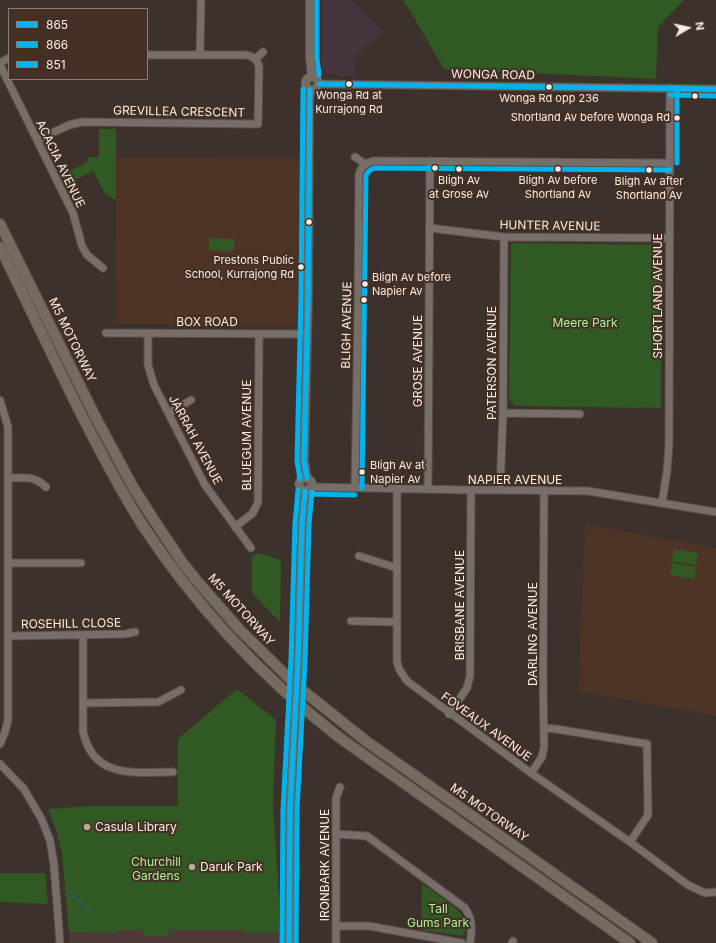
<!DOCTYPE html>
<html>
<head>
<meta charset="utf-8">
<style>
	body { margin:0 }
	#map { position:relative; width:716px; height:943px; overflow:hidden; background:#3d312b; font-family:Inter,sans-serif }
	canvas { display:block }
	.legend { position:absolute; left:8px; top:8px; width:140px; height:72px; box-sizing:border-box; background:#442f24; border:1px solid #8c7b71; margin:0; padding:5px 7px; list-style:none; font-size:12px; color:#f9ece4 }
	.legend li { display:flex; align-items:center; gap:8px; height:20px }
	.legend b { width:20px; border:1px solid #8c7b71 }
	.north { position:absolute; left:668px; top:8px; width:40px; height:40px; -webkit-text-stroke:3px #442f24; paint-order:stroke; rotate:81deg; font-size:11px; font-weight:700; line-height:16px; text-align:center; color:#f9ece4 }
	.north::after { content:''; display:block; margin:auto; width:14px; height:18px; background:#f9ece4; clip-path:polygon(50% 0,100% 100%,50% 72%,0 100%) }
</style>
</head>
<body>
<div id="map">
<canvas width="716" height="943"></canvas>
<ul class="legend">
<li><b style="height:5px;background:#00b5ef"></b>865</li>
<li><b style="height:5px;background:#00b5ef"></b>866</li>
<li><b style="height:5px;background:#00b5ef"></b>851</li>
</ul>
<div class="north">N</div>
</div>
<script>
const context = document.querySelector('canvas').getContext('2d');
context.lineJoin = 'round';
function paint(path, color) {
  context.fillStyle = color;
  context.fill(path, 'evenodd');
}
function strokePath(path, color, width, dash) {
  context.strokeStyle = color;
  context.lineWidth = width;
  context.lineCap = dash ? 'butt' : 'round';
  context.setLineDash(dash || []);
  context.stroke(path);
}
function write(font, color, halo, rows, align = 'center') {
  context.font = font + ' Inter,sans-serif';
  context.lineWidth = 4;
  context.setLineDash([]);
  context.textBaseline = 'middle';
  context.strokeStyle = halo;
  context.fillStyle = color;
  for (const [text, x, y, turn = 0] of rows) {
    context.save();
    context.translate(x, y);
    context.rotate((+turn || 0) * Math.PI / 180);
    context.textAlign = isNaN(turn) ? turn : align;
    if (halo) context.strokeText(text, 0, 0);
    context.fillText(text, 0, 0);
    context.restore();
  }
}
paint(new Path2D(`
	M118,930H143V936H168L169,930H244L247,933H279V943H69V932L114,933Z`), '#4d3a36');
paint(new Path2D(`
	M322,0H351L383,31L355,58L354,76H340L326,73L322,67Z`), '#46353f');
paint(new Path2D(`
	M116,157L297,158L300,160L298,323L295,326L115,324Z
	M585,524L716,548V716L578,691Z`), '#4d3427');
paint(new Path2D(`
	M403,0H684L658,27L656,79L444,69L415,19Z
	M99,129H116V200L105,193L93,171L66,184L62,175L87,162L88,157H99Z
	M209,238L234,239V251L209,250Z
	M511,243L662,245L661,408L515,406L509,400Z
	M674,549L698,553L696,565L672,561Z
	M258,553L281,560L280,622L252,593V557Z
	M672,563L696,567L694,579L670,575Z
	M237,689L276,720L273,807L279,896V933H246L244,930H169V936H143V930H118L114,933L69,932L62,854L57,833L48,809L87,806H178V739Z
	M0,873H45L48,904L0,902Z
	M422,884C432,891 458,907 463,917C466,922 465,927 465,932L462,936L421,930Z`), '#315924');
strokePath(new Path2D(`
	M65,895L77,898L91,912`), '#275a72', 1.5);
const minor = new Path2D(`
	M200,55L201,0
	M255,59L263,52
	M0,63L9,58
	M0,65L73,213L82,246L87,255L103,268
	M319,84L716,89
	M37,140L69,125L82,122L258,124L259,67C258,60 254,57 247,55H147
	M355,157L365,164
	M430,228L504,237L670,238
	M106,333L307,334
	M148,333V365L154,385L205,485L251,548
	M0,400L8,427V720L5,732L0,744
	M169,413L191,400
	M503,413L580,414
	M8,478C24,478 34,475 46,487
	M311,487L471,490H500L588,491L716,512
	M355,488L358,310L359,174C361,167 365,163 373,161L670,163
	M397,489V661L399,669L407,681L531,773L630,842L688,885L705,893L716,892
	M428,489L430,161
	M500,490L503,413L504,237
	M662,503L667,471L669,444L670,88
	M235,527L253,513L258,502L259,334
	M359,556L397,568
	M8,563H81
	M351,621L397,622
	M83,635V731C93,780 135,772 173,772
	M8,636L125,634L135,632
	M83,703L158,702L181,690
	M449,714L467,688L470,676L471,490
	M544,728L556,729L647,744L648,815L630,842
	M0,764L24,789L41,818L50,840L54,865L60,943
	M531,773L542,757L544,747L543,674L544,490
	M336,834L367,836L465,908C473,920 472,930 470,943
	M336,926H369L462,943
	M336,943V798L340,787
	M512,943L513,941`);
const major = new Path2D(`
	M310,0V58L312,76
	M310,90L315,89L319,84L317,79L312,76
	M310,90C306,88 304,83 307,79L312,76
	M307,478L304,461L308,298L309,101L310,90
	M305,491L301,489L299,484L301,479L307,478
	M305,491L310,489L312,485L311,481L307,478
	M298,660L302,524L305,491
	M289,943L290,810L295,712`);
const highway = new Path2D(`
	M0,224L95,416L133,487L152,517L182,562L197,581L240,630L297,686L366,741L652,943
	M0,247C25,298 49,349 74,400C95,442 116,483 141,523C195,606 262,677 340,738L630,943`);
strokePath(minor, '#5a504a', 9);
strokePath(major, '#5a504a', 10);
strokePath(highway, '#5a504a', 12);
strokePath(minor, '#776e69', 7);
strokePath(major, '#756d63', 8);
strokePath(highway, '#746c5f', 10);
const majorBridge = new Path2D(`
	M295,712L298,660`);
strokePath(majorBridge, '#5a504a', 10, []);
strokePath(majorBridge, '#756d63', 8);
strokePath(new Path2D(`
	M319,84L716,89
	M307,478L304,461L308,298L310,90
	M289,943L290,810L298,660L302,524L305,491`), '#00b5ef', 5);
strokePath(new Path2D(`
	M677,88V163
	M670,95L716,96
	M362,488L366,175L369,171L374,168L670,170
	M311,494L355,495
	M296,943L297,810L305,660L309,524L312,492`), '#00b5ef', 5);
strokePath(new Path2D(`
	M317,0V58L319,75
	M300,479L297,461L301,298L303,89
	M282,943L283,810L291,660L295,524L298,490`), '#00b5ef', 5);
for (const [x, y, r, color] of [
	[349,84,3.5,"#f9ece4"],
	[549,87,3.5,"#f9ece4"],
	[695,96,3.5,"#f9ece4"],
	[677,118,3.5,"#f9ece4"],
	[435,168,3.5,"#f9ece4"],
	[459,169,3.5,"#f9ece4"],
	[558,169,3.5,"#f9ece4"],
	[649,170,3.5,"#f9ece4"],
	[309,222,3.5,"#f9ece4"],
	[301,267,3.5,"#f9ece4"],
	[365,284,3.5,"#f9ece4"],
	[364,300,3.5,"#f9ece4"],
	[362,472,3.5,"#f9ece4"],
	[87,827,4,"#b7aba3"],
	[192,867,4,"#b7aba3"]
]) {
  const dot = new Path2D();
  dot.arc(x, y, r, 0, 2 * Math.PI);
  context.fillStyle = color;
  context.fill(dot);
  strokePath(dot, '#442f24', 1.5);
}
write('11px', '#f9ece4', '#442f24', [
	["Wonga Rd at",349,96],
	["Kurrajong Rd",349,110],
	["Wonga Rd opp 236",549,99],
	["Shortland Av before Wonga Rd",670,118,"right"],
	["Bligh Av",459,181],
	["at Grose Av",459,195],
	["Bligh Av before",558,181],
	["Shortland Av",558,195],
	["Bligh Av after",649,182],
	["Shortland Av",649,196],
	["Prestons Public",294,261,"right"],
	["School, Kurrajong Rd",294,275,"right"],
	["Bligh Av before",372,278,"left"],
	["Napier Av",372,292,"left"],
	["Bligh Av at",370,466,"left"],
	["Napier Av",370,480,"left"]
]);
write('12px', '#f9ece4', '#442f24', [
	["WONGA ROAD",493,75,1],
	["GREVILLEA CRESCENT",179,112,1],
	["ACACIA AVENUE",60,164,64],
	["HUNTER AVENUE",550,226,1],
	["SHORTLAND AVENUE",658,296,-90],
	["BOX ROAD",207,322],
	["BLIGH AVENUE",347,325,-89],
	["M5 MOTORWAY",72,340,64],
	["GROSE AVENUE",418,361,-90],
	["PATERSON AVENUE",492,363,-90],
	["BLUEGUM AVENUE",247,435,-90],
	["JARRAH AVENUE",195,440,62],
	["NAPIER AVENUE",515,480],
	["BRISBANE AVENUE",460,605,-90],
	["M5 MOTORWAY",241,610,48],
	["ROSEHILL CLOSE",71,624,-1],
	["DARLING AVENUE",533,634,-90],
	["FOVEAUX AVENUE",486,727,36],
	["M5 MOTORWAY",489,813,35],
	["IRONBARK AVENUE",325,865,-90]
]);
write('12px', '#a5f593', '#442f24', [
	["Meere Park",585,323],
	["Churchill",156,862],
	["Gardens",156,876],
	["Tall",438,909],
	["Gums Park",438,923]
]);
write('12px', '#f9ece4', '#442f24', [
	["Casula Library",95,827],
	["Daruk Park",200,867]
], 'left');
</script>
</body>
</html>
